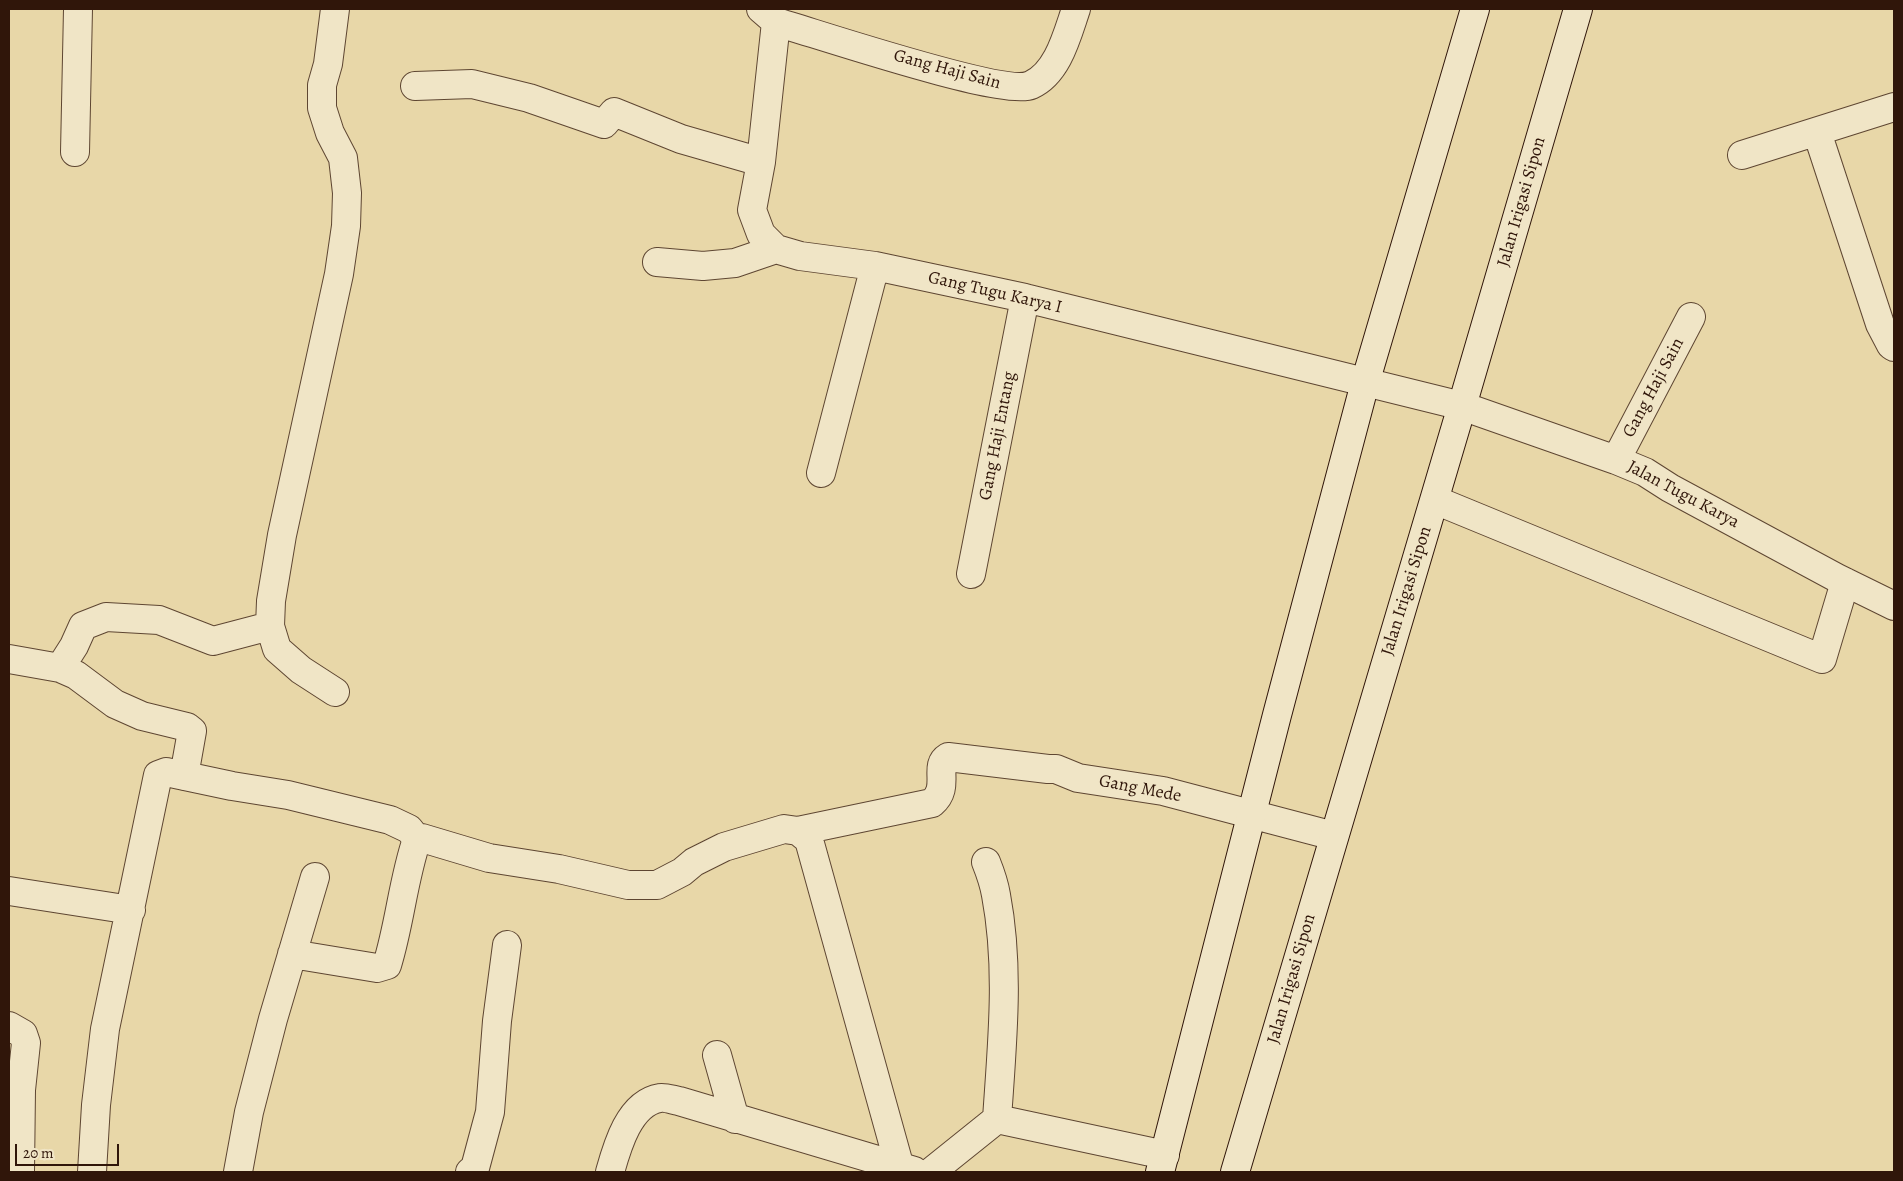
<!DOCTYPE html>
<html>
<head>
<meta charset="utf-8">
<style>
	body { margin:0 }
	#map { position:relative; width:1903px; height:1181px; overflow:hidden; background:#e8d7a8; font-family:Alegreya,serif }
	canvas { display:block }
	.frame { position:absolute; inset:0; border:10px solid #30160a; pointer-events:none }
	.scale { position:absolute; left:15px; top:1144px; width:104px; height:22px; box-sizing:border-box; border:2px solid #30160a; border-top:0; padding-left:6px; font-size:15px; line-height:18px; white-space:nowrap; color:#30160a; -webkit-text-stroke:4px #f0e5c6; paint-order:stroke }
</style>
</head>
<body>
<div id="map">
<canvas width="1903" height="1181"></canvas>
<div class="frame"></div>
<div class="scale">20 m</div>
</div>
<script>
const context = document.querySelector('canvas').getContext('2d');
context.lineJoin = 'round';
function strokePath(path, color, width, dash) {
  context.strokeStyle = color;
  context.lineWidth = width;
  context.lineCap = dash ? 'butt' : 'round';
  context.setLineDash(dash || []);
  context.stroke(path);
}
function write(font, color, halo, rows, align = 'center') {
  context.font = font + ' Alegreya,serif';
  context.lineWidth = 5;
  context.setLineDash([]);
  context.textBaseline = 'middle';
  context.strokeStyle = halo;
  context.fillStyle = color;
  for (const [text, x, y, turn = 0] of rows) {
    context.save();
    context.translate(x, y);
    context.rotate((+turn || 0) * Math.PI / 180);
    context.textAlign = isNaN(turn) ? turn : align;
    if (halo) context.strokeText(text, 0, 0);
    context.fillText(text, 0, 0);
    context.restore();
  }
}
const street = new Path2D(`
	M761,9L776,22C815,33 1004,97 1031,85C1058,73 1067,35 1076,9
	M776,22L761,162L752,210L761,234L776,249L800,256L875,266L1025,298L1462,406L1616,460L1645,472L1670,488L1837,578L1894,606
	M415,86L472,84L529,98L604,124L614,112L681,139L761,162
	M1817,132L1880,324L1891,345L1894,347
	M75,152L78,9
	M1742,155L1894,107
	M657,262L703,266L735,263L776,249
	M1616,460L1691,317
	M821,473L875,266
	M1435,500L1822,659L1845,582
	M971,574L1025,298
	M9,659L60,668L76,675L115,704L142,716L187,727L192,731L184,776
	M60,668L74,646L83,626L106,617L159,620L213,641L270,626
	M335,692L301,670L277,649L270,626L271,601L282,535L339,274L346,226L347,193L343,158L330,133L322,108V85L328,64L335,9
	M798,831L932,803C951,787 933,766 948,757L1048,769H1056L1078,778L1163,791L1334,836
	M9,891L131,910
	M292,954L377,968L387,965C400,923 403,880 417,839L422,838L489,858L559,869L628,885H657L682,872L694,862L724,847L784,829L798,831L809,840L900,1168
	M9,1026L23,1034L26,1043L21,1090L20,1172
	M717,1055L735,1119
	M997,1119L1165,1155
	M92,1172L96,1105L105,1029L158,775L166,772L232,786L288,795L390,820L409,829L417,839
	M238,1172L249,1112L273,1019L315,877
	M470,1172L475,1168L490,1112L497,1021L507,945
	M610,1172C617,1147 629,1103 660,1098C665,1097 673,1100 679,1101L914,1171
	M931,1172L997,1119C1002,1044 1010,969 996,895C994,883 990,872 986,862`);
const secondary = new Path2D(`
	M1160,1172L1277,715L1365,383L1475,9
	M1235,1172L1462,406L1578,9`);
strokePath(street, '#5e4632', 30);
strokePath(secondary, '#30160a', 30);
strokePath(street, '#f0e5c6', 28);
strokePath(secondary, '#f0e5c6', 28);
write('18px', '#30160a', '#f0e5c6', [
	["Gang Haji Sain",947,70,15],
	["Jalan Irigasi Sipon",1522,202,-74],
	["Gang Tugu Karya I",995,293,13],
	["Gang Haji Sain",1654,388,-62],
	["Gang Haji Entang",998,436,-79],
	["Jalan Tugu Karya",1683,495,28],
	["Jalan Irigasi Sipon",1407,591,-73],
	["Gang Mede",1140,789,11],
	["Jalan Irigasi Sipon",1292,979,-74]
]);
</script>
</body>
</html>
